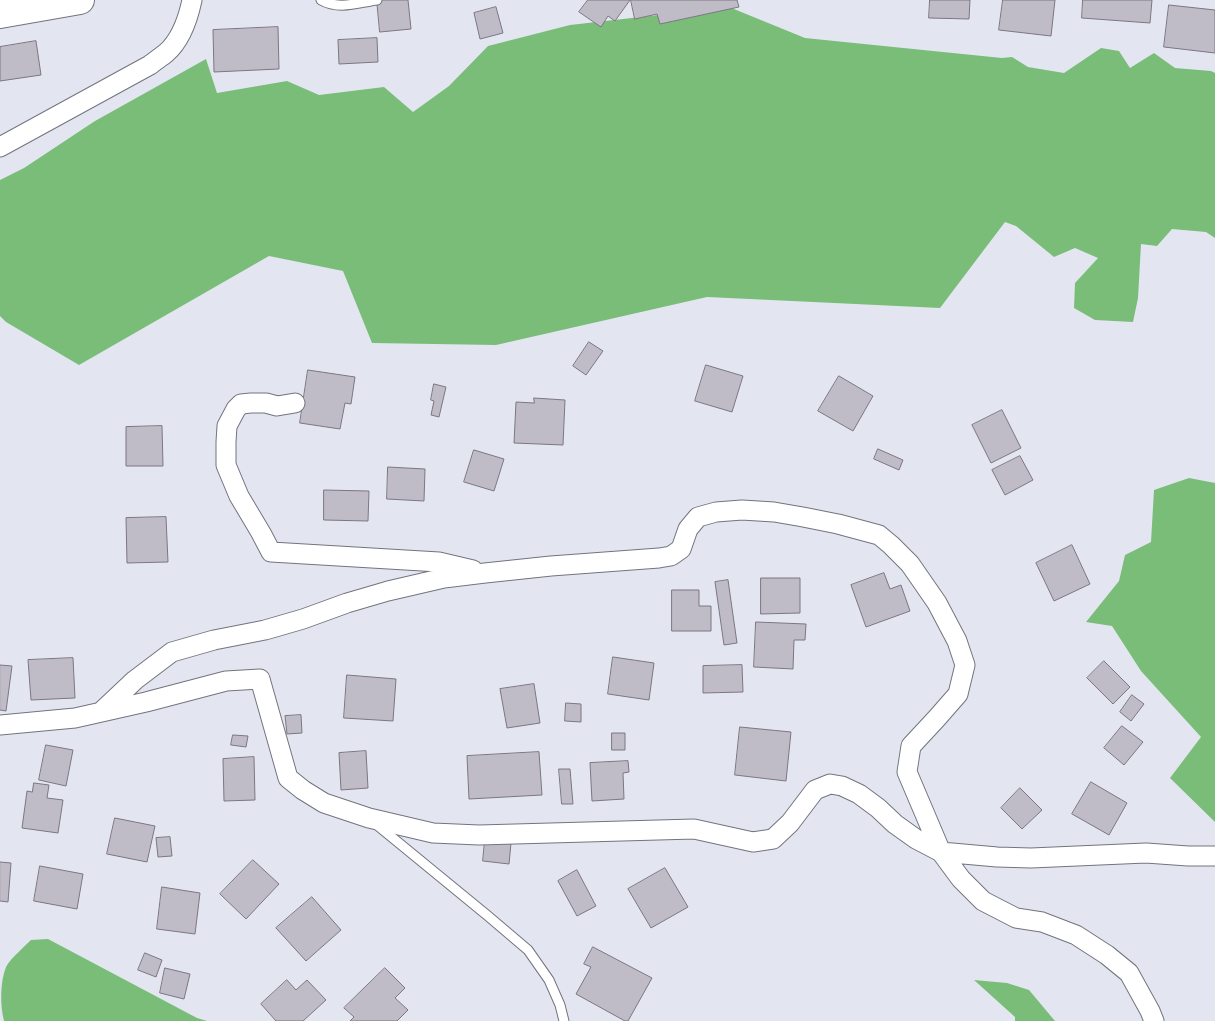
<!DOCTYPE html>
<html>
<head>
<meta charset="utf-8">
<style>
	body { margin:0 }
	canvas { display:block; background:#e3e6f1 }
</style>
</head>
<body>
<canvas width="1215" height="1021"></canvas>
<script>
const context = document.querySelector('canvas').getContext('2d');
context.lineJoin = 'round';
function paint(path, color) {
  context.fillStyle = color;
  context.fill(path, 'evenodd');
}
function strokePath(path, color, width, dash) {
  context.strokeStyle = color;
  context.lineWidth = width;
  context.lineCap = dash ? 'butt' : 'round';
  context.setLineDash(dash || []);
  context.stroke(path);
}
paint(new Path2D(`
	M729,7L805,38L1002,58L1012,57L1028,67L1064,73L1101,48L1119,51L1130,68L1154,53L1175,68L1211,71L1215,73V238L1206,232L1172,229L1157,246L1141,244L1138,298L1133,322L1095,320L1074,308L1075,283L1098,258L1075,248L1054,257L1016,226L1005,222L940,308L707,297L496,345L372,343L343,271L269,256L79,365L6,322L0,316V180L24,168L95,121L206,59L217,93L287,81L319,95L384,87L413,112L449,86L488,46L570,25Z
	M1189,478L1215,483V822L1170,778L1201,737L1141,671L1112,626L1086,622L1119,581L1125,555L1151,542L1154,490Z
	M48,939L197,1018L207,1021H4C0,1005 0,982 6,967C11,958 23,948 31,940Z
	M974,980L1007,983L1029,990L1055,1021H1015V1017Z`), '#7abd79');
const building = new Path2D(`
	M377,0H408L411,29L380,32Z
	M588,0H630L615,21L608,16L601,27L579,12Z
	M631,0H737L739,7L660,24L657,14L635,19Z
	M930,0H970L969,19L929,18Z
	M1003,0H1055L1051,36L999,30Z
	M1083,0H1152L1150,23L1082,18Z
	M1169,5L1215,10V53L1164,47Z
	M496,7L503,33L480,39L474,13Z
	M278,27L279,69L214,72L213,30Z
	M377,38L378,62L339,64L338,40Z
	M36,41L41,75L0,81V47Z
	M589,342L603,351L586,375L573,366Z
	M706,365L743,376L732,412L695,401Z
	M308,370L355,377L351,404L345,403L340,429L300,423Z
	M839,376L873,396L853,431L818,411Z
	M434,384L446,387L439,417L431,415L434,401L431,400Z
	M534,398L565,400L563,445L514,443L516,402L534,403Z
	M1002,410L1021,448L991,463L972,425Z
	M162,426L163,466H126V427Z
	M878,449L903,460L899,470L874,459Z
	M474,450L504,459L494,491L464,482Z
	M1020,456L1033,480L1005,495L992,470Z
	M388,467L425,469L424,501L387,499Z
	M324,490L369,491L368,521L324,520Z
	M166,517L168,562L127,563L126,518Z
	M1072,545L1090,584L1054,601L1036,563Z
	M884,573L890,589L901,585L910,611L866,627L851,585Z
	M761,578H800V613L761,614Z
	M728,580L737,643L724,645L715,582Z
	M672,590H699V606H711V631H672Z
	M756,622L806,624L805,640H794L793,669L754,667Z
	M613,657L654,663L649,700L608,694Z
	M73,658L75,698L31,700L28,660Z
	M1104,661L1130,687L1113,704L1087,678Z
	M0,665L12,666L6,711L0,710Z
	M742,665L743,692L703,693V666Z
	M347,675L396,679L393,721L344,718Z
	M534,684L540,723L507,728L500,689Z
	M1132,695L1144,704L1131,721L1120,712Z
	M566,703L581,704V722L565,721Z
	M301,715L302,733L287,734L285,716Z
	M1122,726L1143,742L1124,765L1104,748Z
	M740,727L791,732L786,781L735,775Z
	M612,733H625V750H612Z
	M233,735L248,736L246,747L231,745Z
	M46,745L73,750L66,786L39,780Z
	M366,751L368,788L341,790L339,753Z
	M539,752L542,795L469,799L467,756Z
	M254,757L255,800L224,801L223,759Z
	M628,761L629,772L623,773L624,799L592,801L590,763Z
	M559,769H570L573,804H562Z
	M1091,782L1127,803L1109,835L1072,814Z
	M34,783L49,785L47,798L63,800L58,833L22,828L27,791L32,792Z
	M1020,788L1042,810L1022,829L1001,808Z
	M115,818L155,826L147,862L107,854Z
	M170,837L172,856L158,857L156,838Z
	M485,840L511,843L509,864L483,861Z
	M253,860L279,884L246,919L220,894Z
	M0,862L11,863L8,902L0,901Z
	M40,866L83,874L77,909L34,901Z
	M665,868L688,907L651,928L628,889Z
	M577,870L596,906L577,916L558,881Z
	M162,887L200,893L195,934L157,929Z
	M312,897L341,930L306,961L276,928Z
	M593,947L652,978L628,1021H625L576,994L591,967L584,964Z
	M145,953L162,960L156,977L138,970Z
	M165,968L190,974L184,999L160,993Z
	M385,968L405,988L395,998L408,1010L397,1021H350L354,1017L344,1008Z
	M287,980L296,990L307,980L326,1000L303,1021H276L261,1004Z`);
paint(building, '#bfbcc7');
strokePath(building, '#7b7782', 1);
const service = new Path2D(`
	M321,0C339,10 357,3 377,0
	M377,825L488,916L528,950L549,980L560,1005L564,1021`);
const minor = new Path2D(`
	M0,147L150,65C155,61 161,57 166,53C181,40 188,19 192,0
	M295,403L277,406L266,403H251L241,404L236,409L227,426L226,442V465L239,496L261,533L271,552L439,562L473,570
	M101,712L135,680L172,652L214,640L265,630L303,619L347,603L388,591L444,578L485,573L551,566L659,558L671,556L681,549L688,529L698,517L716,512L742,510L774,512L803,517L838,524L879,535L891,545L910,564L937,603L957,641L965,665L958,694L937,718L911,746L907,772L941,852L961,879L983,901L1016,918L1042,922L1076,935L1107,955L1129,973L1150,1011L1154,1021
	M0,725L75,718L146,702L226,681L260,679L288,778L303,790L324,803L369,818L433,833L479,835L694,829L753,842L773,839L790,823L815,790L830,784L842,786L859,794L878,808L895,824L916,839L941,852L997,857L1031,858L1146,853L1188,856H1215`);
const primary = new Path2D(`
	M0,14L80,0`);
strokePath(service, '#72747e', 11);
strokePath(minor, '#72747e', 21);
strokePath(primary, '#72747e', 30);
strokePath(service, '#fff', 9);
strokePath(minor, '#fff', 19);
strokePath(primary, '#fff', 28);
</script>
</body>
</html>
